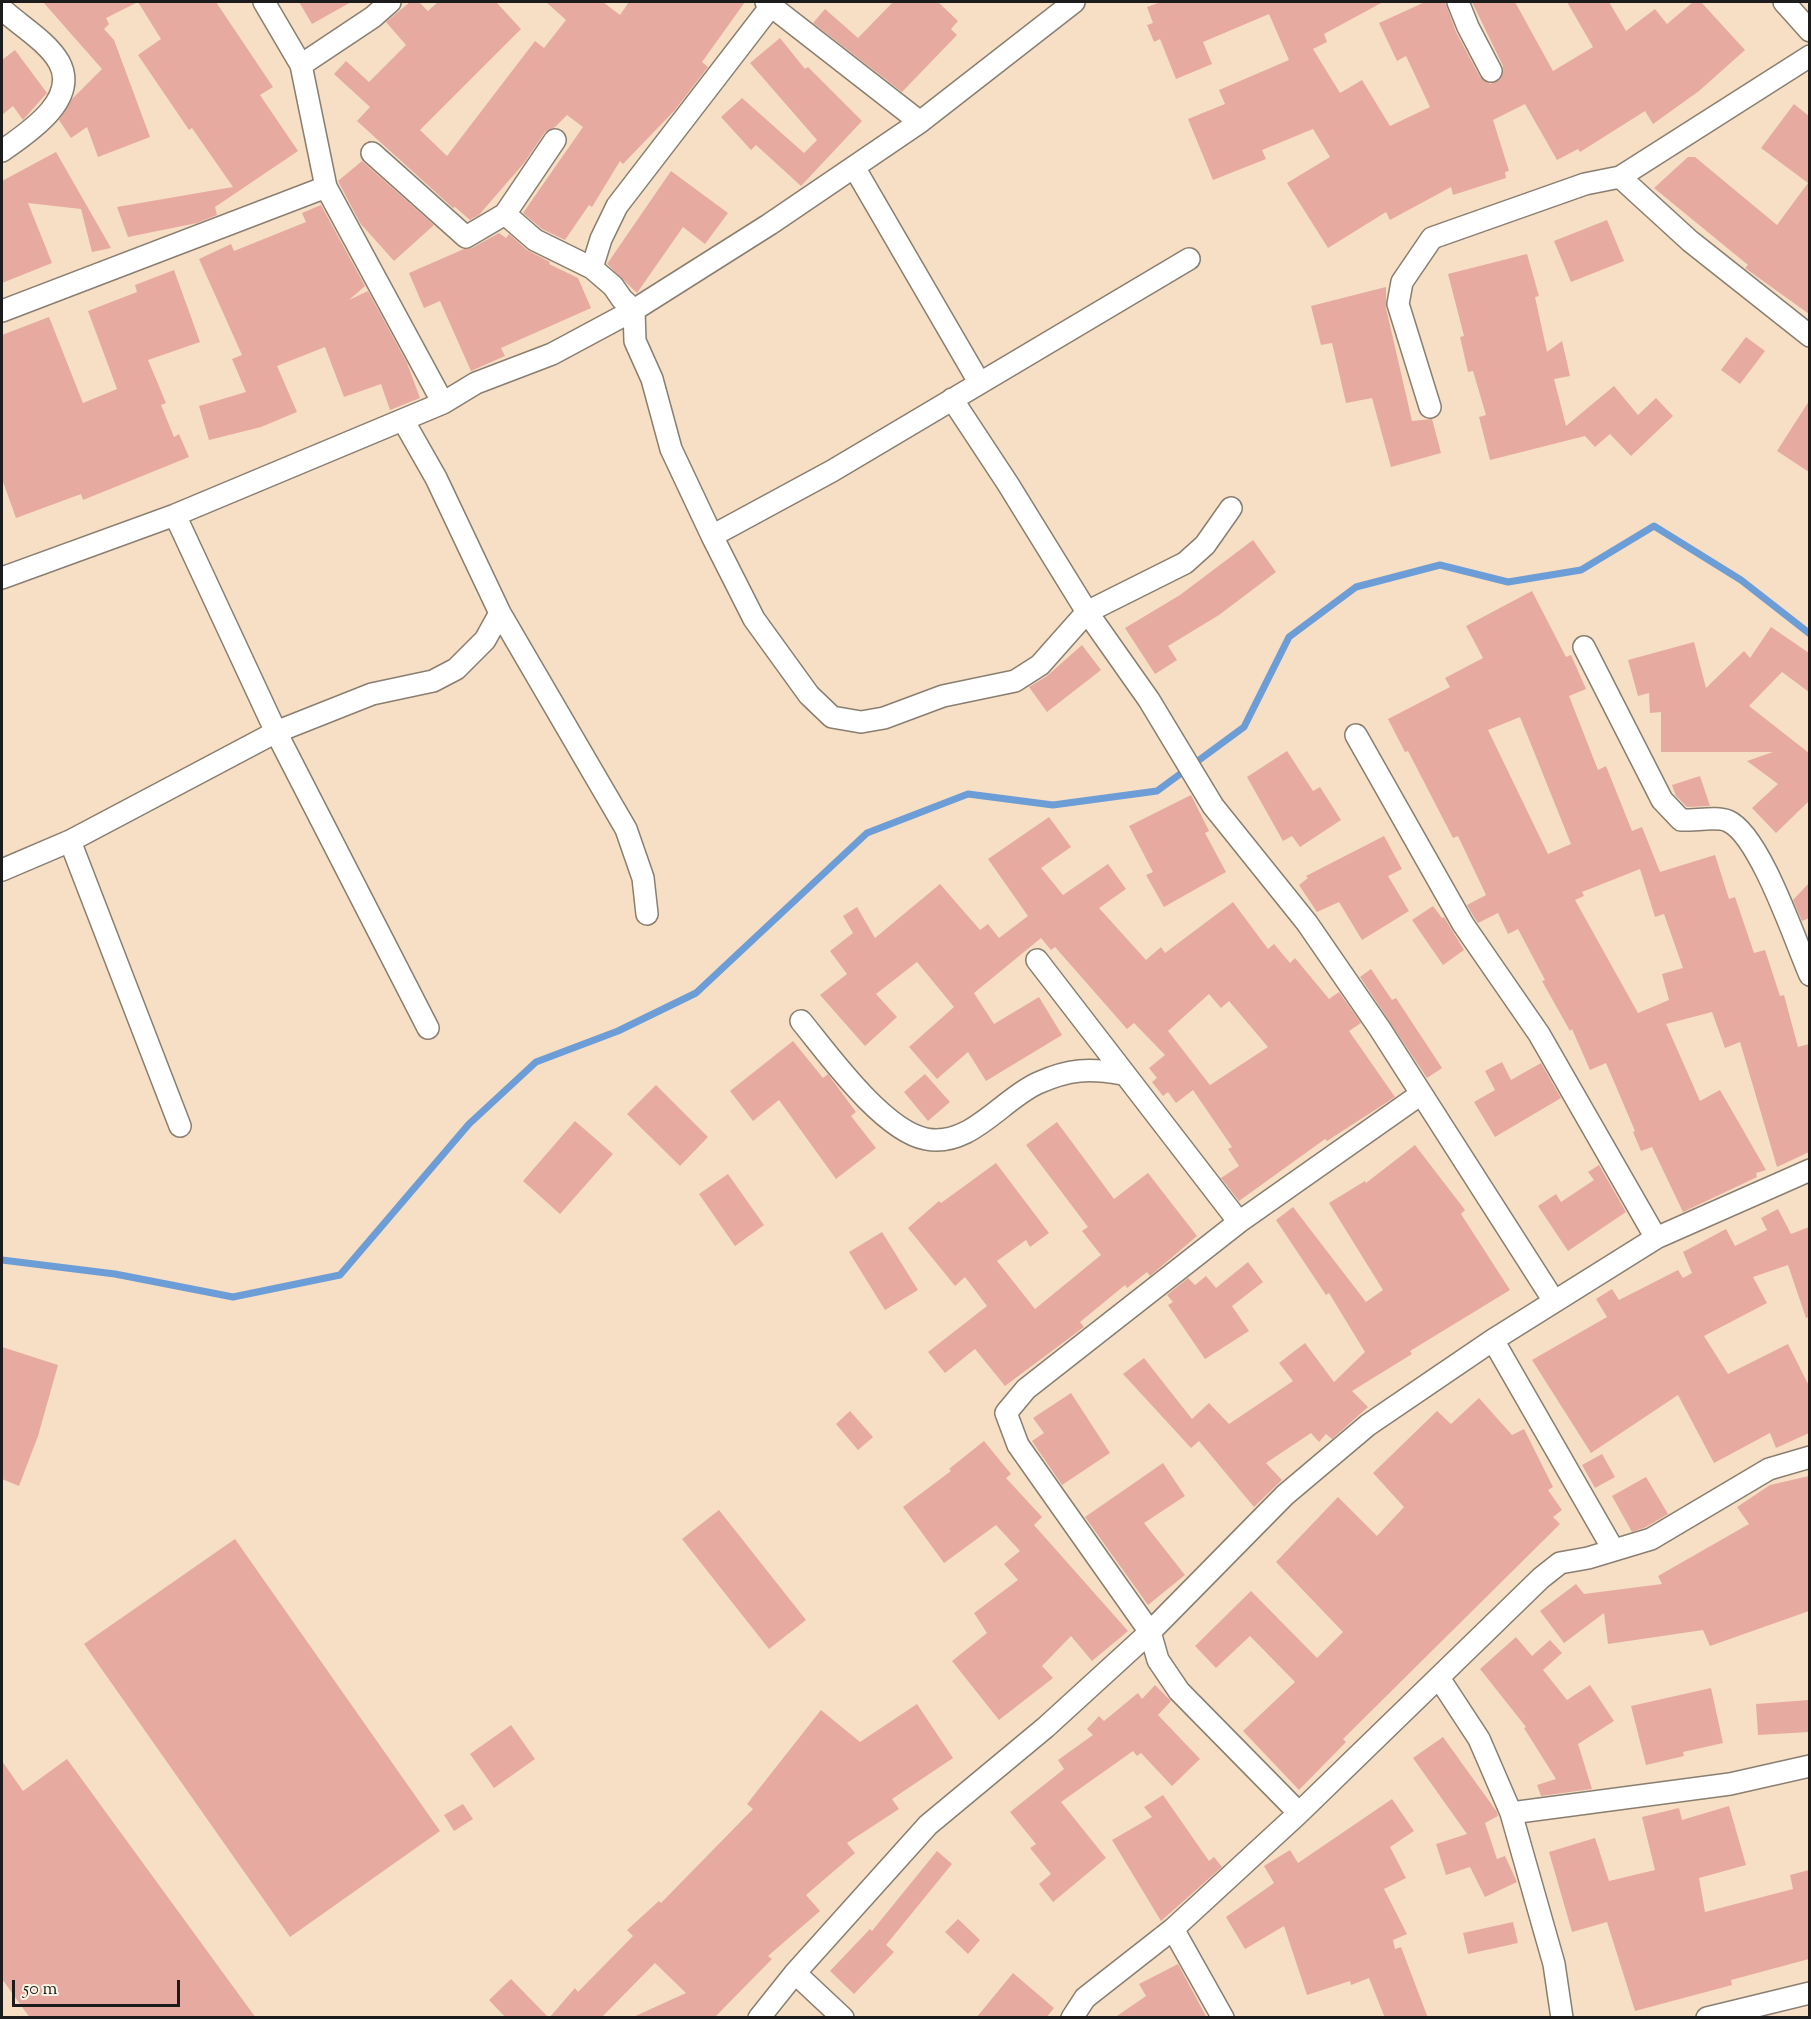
<!DOCTYPE html>
<html>
<head>
<meta charset="utf-8">
<style>
	body { margin:0 }
	#map { position:relative; width:1811px; height:2019px; overflow:hidden; background:#f6dfc4; font-family:"Sorts Mill Goudy",serif }
	canvas { display:block }
	.frame { position:absolute; inset:0; border:3px solid #1c1c1c; pointer-events:none }
	.scale { position:absolute; left:12px; top:1980px; width:168px; height:27px; box-sizing:border-box; border:3px solid #1c1c1c; border-top:0; padding-left:8px; font-size:18px; line-height:21px; white-space:nowrap; color:#1c1c1c; -webkit-text-stroke:4px #fcf5e5; paint-order:stroke }
</style>
</head>
<body>
<div id="map">
<canvas width="1811" height="2019"></canvas>
<div class="frame"></div>
<div class="scale">50 m</div>
</div>
<script>
const context = document.querySelector('canvas').getContext('2d');
context.lineJoin = 'round';
function strokePath(path, color, width, dash) {
  context.strokeStyle = color;
  context.lineWidth = width;
  context.lineCap = dash ? 'butt' : 'round';
  context.setLineDash(dash || []);
  context.stroke(path);
}
function paint(path, color) {
  context.fillStyle = color;
  context.fill(path, 'evenodd');
}
strokePath(new Path2D(`
	M2,1260L115,1274L233,1297L340,1275L469,1124L536,1062L618,1031L696,993L867,833L968,794L1053,805L1157,791L1244,727L1289,637L1356,587L1440,565L1508,582L1581,570L1654,526L1741,580L1810,634`), '#6c9dd6', 7);
paint(new Path2D(`
	M43,2H216L273,87L260,95L298,151L215,207L217,215L197,223L128,237L117,207L233,187L192,128L189,130L138,55L161,39L138,2L106,18L109,24L104,29L114,40L150,137L98,157L87,127L71,138L59,120L72,99L102,69Z
	M299,2H351L312,24Z
	M410,2H419L428,11L438,2H496L521,29L420,130L447,156L535,41L544,48L566,20L546,2H603L620,15L629,2H745L702,62L708,67L674,111L623,164L620,161L592,207L589,205L565,240L542,229L523,213L583,127L567,115L555,127L545,132L524,163L479,215L470,220L455,207L453,208L357,121L370,107L334,74L346,61L369,82L406,45L386,22Z
	M893,2H938L958,21L951,29L957,35L902,92L813,23L825,9L858,38Z
	M1161,2H1383L1324,34L1327,42L1313,49L1340,93L1362,80L1390,126L1430,107L1406,56L1397,61L1379,23L1425,2H1445L1456,32L1480,77L1490,84L1501,78L1503,66L1472,2H1515L1553,71L1593,47L1567,2H1609L1626,31L1655,9L1667,24L1693,2H1701L1745,50L1699,91L1653,124L1645,111L1580,152L1578,149L1557,160L1525,104L1493,120L1509,171L1505,172L1506,178L1453,195L1451,187L1390,220L1386,212L1328,248L1287,183L1330,157L1313,129L1262,150L1266,159L1213,180L1188,119L1225,104L1219,90L1289,60L1269,14L1203,42L1212,64L1176,79L1160,39L1154,42L1147,25L1153,23L1147,7Z
	M780,38L805,69L808,67L862,121L801,186L756,145L751,150L721,117L742,98L804,153L817,140L750,63Z
	M15,50L47,93L23,120L13,106L2,115V60Z
	M1794,104L1809,116V314L1745,268L1748,265L1654,188L1688,157H1695L1777,225L1808,183L1761,148Z
	M56,152L111,248L92,252L81,209L28,203L52,263L2,283V181Z
	M362,161L434,225L394,261L360,223L338,181Z
	M671,171L728,213L705,244L683,227L637,293L607,264Z
	M321,205L365,286L349,300L368,291L407,363L420,398L390,410L381,384L344,397L325,347L277,366L297,412L261,427L209,440L199,406L246,392L232,359L242,355L199,259L231,244L234,251L306,222L302,213Z
	M1607,220L1624,261L1571,282L1554,241Z
	M499,233L506,238L509,234L527,250L550,262L549,264L578,278L591,308L501,348L505,356L471,371L440,301L424,308L409,273L464,249L472,248Z
	M1527,254L1539,296L1535,297L1547,352L1562,341L1570,376L1554,379L1566,426L1614,386L1638,415L1656,398L1673,416L1631,456L1610,434L1595,447L1585,436L1490,460L1479,417L1486,415L1473,371L1468,372L1460,337L1464,336L1448,274Z
	M174,270L200,342L148,360L166,403L161,405L174,437L179,434L189,457L83,500L81,494L16,518L2,479V335L49,317L83,403L117,389L88,311L137,292L135,285Z
	M1386,287V308L1412,421L1432,419L1441,453L1391,467L1372,398L1346,403L1332,343L1321,345L1311,306Z
	M1746,337L1765,351L1740,384L1721,370Z
	M1809,401V472L1777,451Z
	M1253,540L1276,572L1219,615L1168,646L1177,660L1155,674L1125,628L1180,595Z
	M1532,591L1566,657L1571,655L1586,689L1569,696L1598,770L1606,766L1632,831L1642,827L1660,872L1715,855L1729,899L1735,897L1754,953L1765,950L1780,996L1784,995L1798,1047L1809,1044V1152L1777,1167L1740,1042L1725,1048L1712,1012L1666,1024L1700,1101L1720,1090L1766,1170L1756,1173L1757,1177L1683,1212L1652,1147L1641,1151L1633,1132L1635,1131L1606,1063L1590,1070L1572,1029L1570,1031L1542,981L1545,980L1518,929L1508,934L1498,913L1478,923L1474,917L1467,905L1486,895L1458,836L1453,838L1408,751L1405,752L1388,719L1450,687L1445,678L1483,658L1466,626ZM1520,717L1571,844L1548,854L1488,730ZM1640,869L1655,917L1664,914L1683,968L1662,974L1669,1000L1638,1013L1575,900L1584,896L1582,892Z
	M1771,627L1809,653V692L1782,672L1749,706L1809,753V801L1776,833L1752,808L1778,784L1747,761L1773,752H1661V712L1650,713L1649,693L1638,696L1628,660L1694,642L1706,688L1744,651L1750,658Z
	M1082,645L1101,670L1047,712L1029,687L1047,676Z
	M1287,751L1313,791L1320,787L1341,820L1300,847L1292,836L1283,841L1247,777Z
	M1700,776L1710,806L1687,807L1676,796L1672,785Z
	M1191,795L1209,831L1205,833L1226,872L1164,907L1146,875L1153,872L1129,826Z
	M1049,817L1071,847L1041,868L1063,895L1108,864L1126,889L1099,908L1146,960L1161,947L1165,953L1233,902L1268,949L1274,944L1290,963L1295,958L1329,999L1339,992L1361,1023L1349,1031L1395,1097L1327,1141L1325,1139L1239,1201L1221,1178L1239,1166L1228,1149L1232,1147L1193,1090L1176,1103L1168,1092L1163,1096L1152,1082L1157,1078L1149,1068L1165,1055L1134,1023L1127,1029L1055,947L1051,950L1041,938L974,993L994,1024L1039,997L1062,1035L986,1081L968,1052L937,1079L909,1047L954,1007L917,962L876,994L897,1017L865,1046L820,995L847,974L830,951L853,933L843,916L857,907L875,938L940,884L980,930L988,924L999,938L1028,916L988,859ZM1209,994L1221,1008L1229,1001L1268,1047L1210,1085L1168,1031Z
	M1384,836L1402,869L1388,876L1409,911L1362,940L1339,902L1317,912L1299,885L1308,878L1306,876Z
	M1809,883V918L1802,921L1793,900Z
	M1433,906L1442,918L1444,917L1464,950L1443,965L1412,920Z
	M1371,969L1392,1000L1396,998L1442,1068L1427,1078L1360,977Z
	M793,1041L823,1078L828,1074L830,1077L856,1112L851,1116L876,1148L836,1179L779,1100L753,1121L730,1091Z
	M1502,1062L1511,1080L1541,1063L1561,1098L1495,1137L1474,1102L1495,1090L1485,1071Z
	M925,1074L950,1102L928,1121L904,1092Z
	M656,1085L708,1137L680,1166L627,1114Z
	M575,1121L613,1154L560,1214L523,1181Z
	M1057,1122L1114,1199L1148,1173L1197,1236L1150,1276L1147,1272L1127,1288L1125,1285L1080,1322L1084,1327L1005,1386L975,1349L945,1373L928,1352L987,1306L965,1277L955,1286L908,1228L939,1201L941,1203L996,1163L1049,1233L1030,1247L1026,1240L997,1261L1035,1309L1101,1255L1082,1231L1088,1227L1026,1145Z
	M1415,1145L1465,1210L1461,1214L1510,1290L1410,1351L1412,1354L1352,1391L1368,1407L1332,1439L1326,1434L1319,1442L1311,1433L1266,1463L1282,1480L1254,1507L1199,1441L1191,1448L1123,1374L1144,1358L1192,1419L1209,1403L1229,1424L1293,1381L1279,1363L1305,1343L1334,1382L1365,1352L1329,1293L1326,1295L1276,1220L1293,1207L1366,1302L1383,1290L1329,1203L1365,1181L1366,1183Z
	M1599,1165L1626,1212L1568,1251L1538,1206L1556,1194L1561,1202L1594,1180L1588,1172Z
	M728,1174L764,1225L735,1246L699,1194Z
	M1778,1209L1791,1234L1809,1227V1317L1806,1318L1788,1265L1753,1277L1767,1303L1704,1336L1728,1374L1788,1344L1809,1386V1433L1776,1448L1770,1433L1714,1463L1678,1395L1591,1453L1532,1360L1607,1317L1596,1299L1612,1289L1619,1300L1678,1270L1683,1278L1692,1273L1683,1252L1726,1229L1735,1246L1767,1230L1761,1218Z
	M882,1232L918,1290L885,1310L849,1252Z
	M1248,1262L1263,1282L1232,1306L1249,1331L1205,1359L1168,1305L1173,1302L1167,1295L1188,1278L1195,1285L1206,1276L1216,1288Z
	M2,1347L58,1365L38,1436L19,1486L2,1479Z
	M1071,1393L1110,1453L1062,1485L1032,1441L1044,1433L1033,1418Z
	M1479,1398L1512,1435L1524,1429L1553,1487L1548,1490L1562,1510L1553,1517L1560,1524L1343,1739L1346,1742L1299,1790L1243,1731L1295,1682L1250,1636L1216,1668L1195,1646L1251,1591L1317,1658L1343,1632L1276,1562L1338,1497L1377,1536L1404,1507L1373,1473L1437,1411L1451,1424Z
	M850,1411L873,1437L858,1450L836,1424Z
	M984,1441L1011,1474L1006,1478L1042,1517L1034,1525L1128,1631L1092,1661L1071,1636L1042,1666L1053,1678L999,1720L952,1661L987,1633L974,1613L1018,1580L1004,1564L1020,1551L996,1525L944,1563L903,1507L951,1471L949,1469Z
	M1602,1454L1615,1477L1595,1488L1582,1465Z
	M1163,1463L1185,1496L1144,1523L1185,1575L1148,1605L1085,1517Z
	M1809,1476V1611L1710,1646L1703,1630L1608,1644L1604,1613L1564,1643L1540,1611L1576,1584L1584,1594L1662,1584L1658,1576L1749,1524L1737,1507L1770,1485Z
	M1646,1477L1668,1514L1646,1527L1632,1532L1612,1496Z
	M719,1510L806,1620L769,1649L682,1539Z
	M235,1539L440,1831L290,1937L84,1644Z
	M1516,1637L1532,1656L1550,1640L1562,1653L1543,1670L1567,1700L1590,1685L1614,1721L1578,1744L1592,1789L1541,1796L1537,1785L1556,1779L1524,1728L1526,1727L1480,1669Z
	M1155,1685L1171,1701L1158,1715L1200,1759L1172,1786L1141,1753L1137,1756L1133,1751L1061,1802L1106,1858L1053,1902L1039,1884L1051,1874L1030,1848L1036,1844L1010,1812L1064,1769L1058,1760L1093,1735L1087,1729L1099,1716L1104,1721L1138,1693L1142,1699Z
	M1711,1688L1723,1743L1683,1752L1684,1756L1646,1765L1631,1706Z
	M1809,1700V1732L1758,1735L1756,1704Z
	M917,1704L953,1758L892,1799L899,1809L847,1843L855,1853L806,1895L820,1911L768,1956L772,1959L714,2018H631L686,1993L655,1963L601,2018H549L575,1988L578,1992L633,1936L627,1930L659,1901L661,1903L753,1809L747,1804L821,1710L860,1742Z
	M511,1725L535,1759L494,1788L470,1754Z
	M1443,1737L1497,1812L1498,1816L1485,1823L1497,1859L1505,1856L1517,1882L1485,1897L1470,1867L1446,1875L1436,1844L1467,1834L1413,1758Z
	M67,1759L256,2018H30L2,1979V1761L23,1791Z
	M1163,1795L1209,1861L1214,1857L1222,1867L1161,1921L1112,1840L1152,1817L1144,1807Z
	M1392,1799L1414,1831L1390,1847L1406,1878L1384,1889L1407,1934L1393,1940L1395,1949L1401,1947L1428,2018H1385L1369,1978L1351,1985L1350,1981L1307,1995L1284,1926L1245,1949L1226,1917L1274,1883L1264,1866L1290,1850L1298,1863Z
	M463,1804L473,1819L454,1831L444,1815Z
	M1729,1806L1746,1865L1699,1878L1705,1912L1793,1889L1790,1875L1809,1870V1959L1731,1980L1732,1985L1635,2011L1607,1922L1572,1932L1549,1852L1595,1838L1609,1881L1655,1870L1642,1817L1679,1808L1682,1820Z
	M937,1851L952,1864L886,1945L894,1952L854,1994L830,1971L870,1929L872,1931Z
	M958,1919L980,1940L968,1954L945,1932Z
	M1513,1922L1518,1943L1468,1954L1463,1933Z
	M1178,1964L1207,2018H1114L1146,1996L1139,1984Z
	M1013,1973L1054,2008L1046,2018H976Z
	M511,1979L549,2018H506L489,2000Z`), '#e7aaa0');
const minor = new Path2D(`
	M264,2L301,65L326,187L443,403L476,383L552,354L634,310L770,224L920,122L1074,2
	M766,2L920,122
	M1458,2L1468,27L1491,71
	M1784,2L1810,31
	M2,9C19,25 47,41 59,62C80,100 26,134 2,151
	M301,65L373,17L390,2
	M372,153L466,237L505,214L535,240L592,268L613,286L622,299L634,310L635,341L652,379L671,449L712,536L754,619L809,695L832,717L861,722L884,718L943,696L1015,681L1040,665L1087,612L1185,563L1205,545L1231,508
	M854,167L979,382
	M1620,177L1690,241L1810,336
	M505,214L555,140
	M592,268L601,239L617,206L771,6
	M2,311L326,187
	M952,399L1008,484L1087,612L1149,700L1213,806L1307,923L1380,1029L1554,1301
	M1430,407L1398,304L1402,282L1432,238L1585,184L1620,177L1810,56
	M403,420L436,478L500,613L626,829L643,878L647,914
	M175,515L276,732L428,1028
	M712,536L832,471L1189,259
	M2,578L175,515L443,403
	M1584,647L1662,800L1681,820C1694,821 1717,816 1728,821C1760,835 1795,941 1810,975
	M1356,735L1463,924L1539,1034L1656,1238
	M70,841L180,1126
	M2,870L70,841L276,732L372,694L433,681L456,669L485,640L500,613
	M1037,960L1239,1222
	M801,1021C828,1054 883,1131 926,1139C970,1148 1002,1099 1038,1083C1069,1069 1090,1068 1122,1074
	M1493,1340L1613,1549
	M1439,1678L1479,1739L1511,1813L1554,1964L1562,2018
	M1299,1813L1179,1691L1158,1660L1150,1632L1018,1445L1006,1413L1026,1389L1239,1222L1421,1094
	M1511,1813L1730,1784L1810,1766
	M1173,1929L1223,2018
	M795,1973L843,2018
	M759,2018L795,1973L928,1825L1046,1727L1150,1632L1285,1495L1368,1425L1493,1340L1656,1238L1810,1170
	M1072,2018L1085,1998L1173,1929L1299,1813L1541,1578L1560,1563L1588,1558L1651,1539L1769,1469L1810,1457
	M1707,2018L1810,1993`);
strokePath(minor, '#897e70', 24);
strokePath(minor, '#fff', 21);
</script>
</body>
</html>
